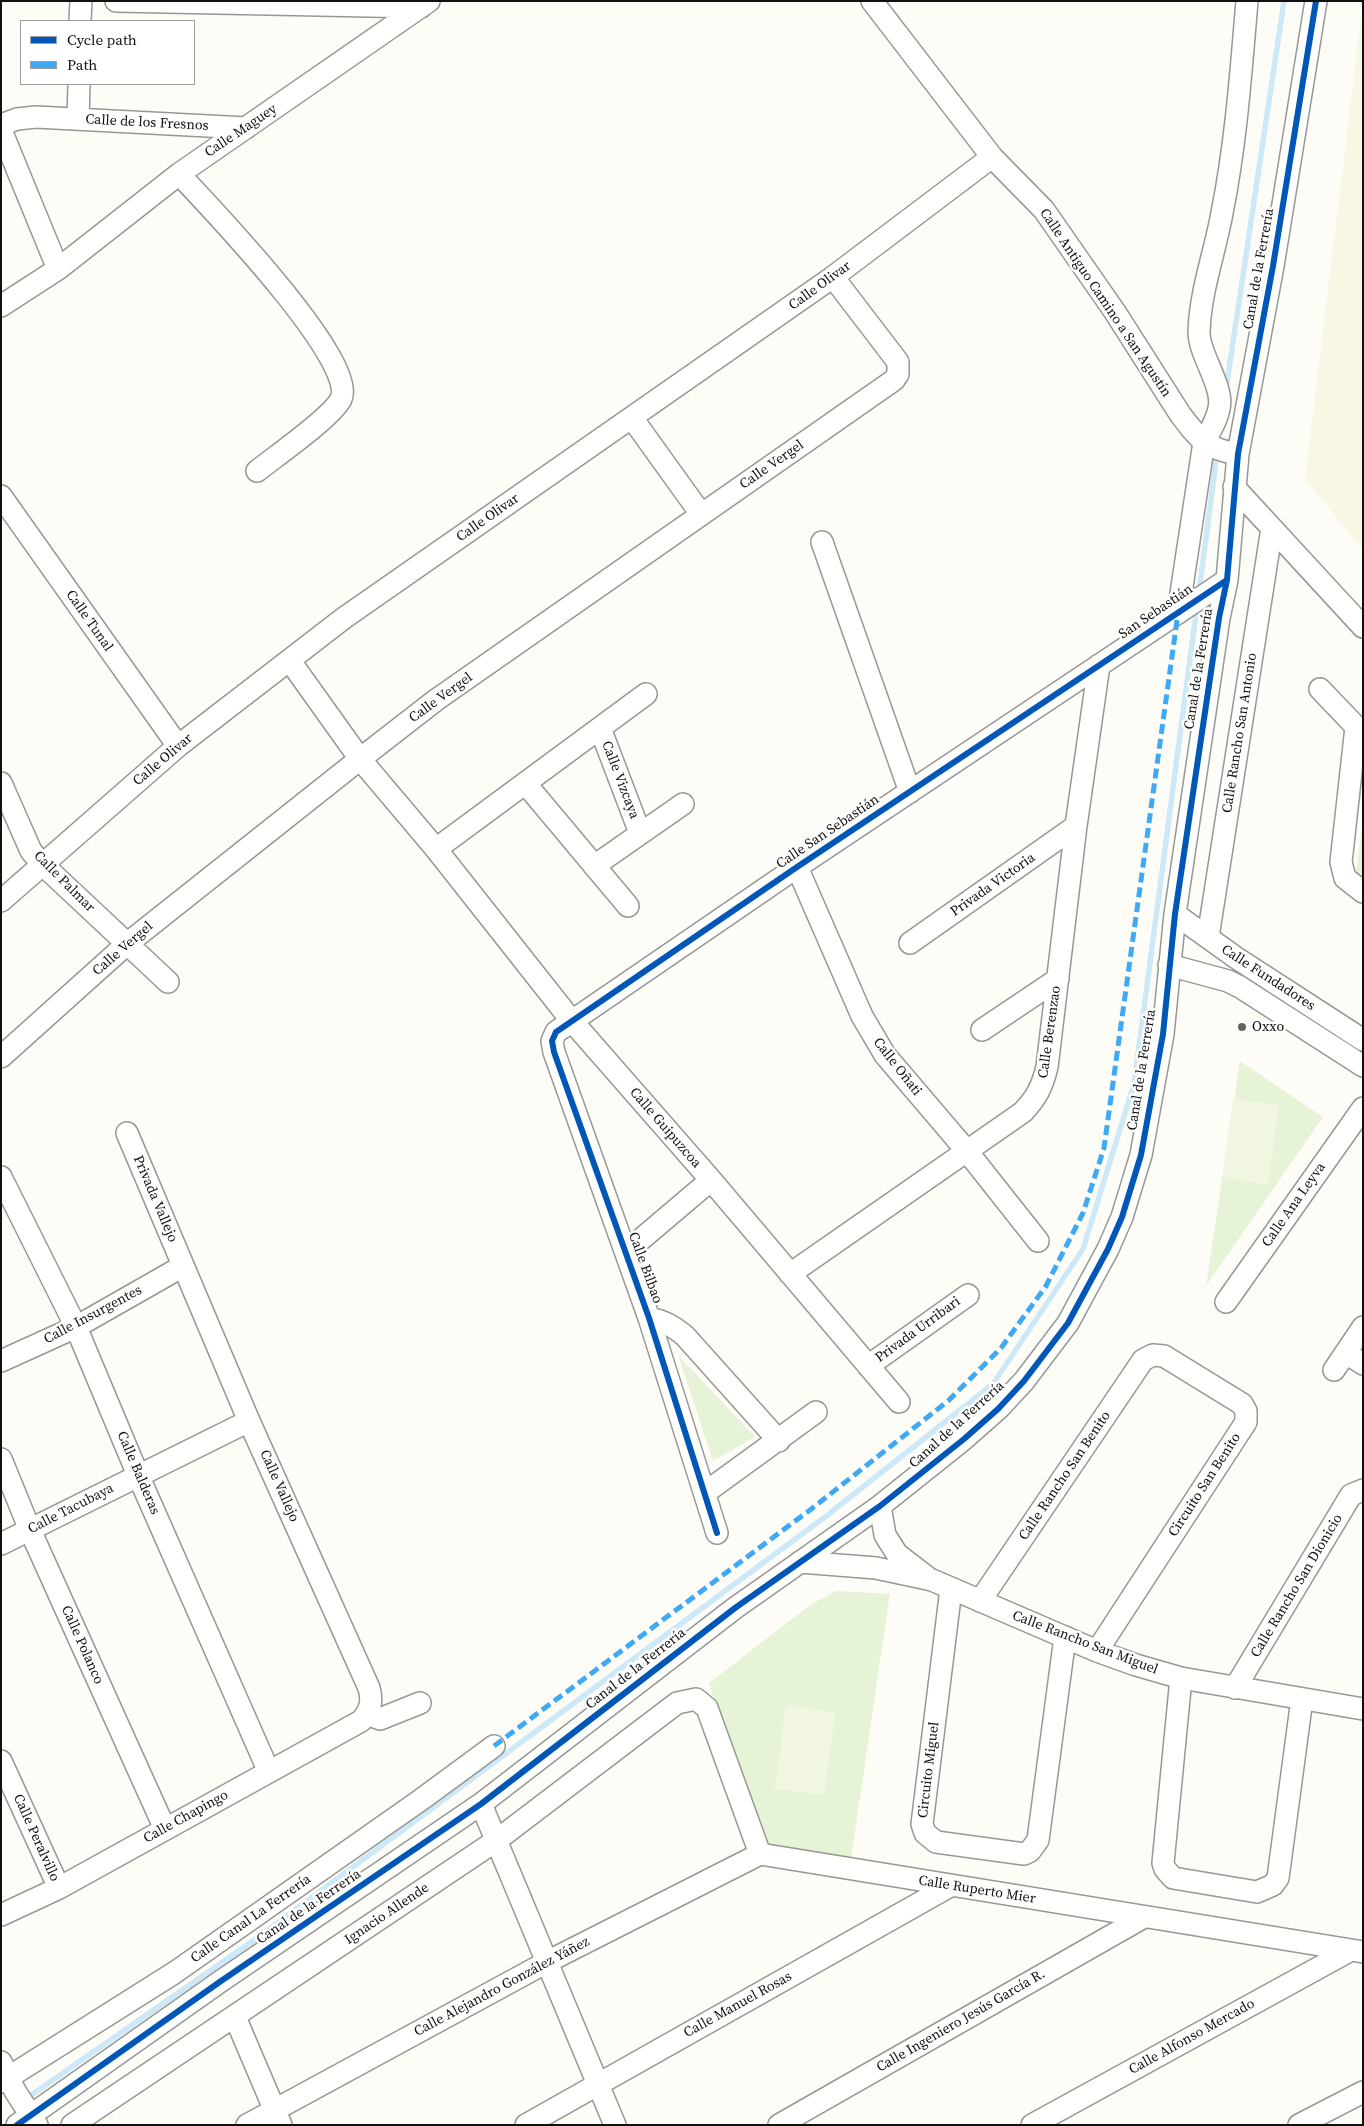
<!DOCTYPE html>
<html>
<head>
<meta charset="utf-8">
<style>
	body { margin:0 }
	#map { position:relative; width:1364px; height:2126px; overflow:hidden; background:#fdfcf7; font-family:"Source Serif 4",serif }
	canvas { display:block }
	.frame { position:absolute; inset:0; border:2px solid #111; pointer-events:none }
	.legend { position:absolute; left:20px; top:20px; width:175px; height:65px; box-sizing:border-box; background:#fff; border:1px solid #a0a0a0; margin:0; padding:6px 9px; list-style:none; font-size:15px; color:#111 }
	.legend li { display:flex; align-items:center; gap:10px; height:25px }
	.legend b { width:25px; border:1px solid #a0a0a0 }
</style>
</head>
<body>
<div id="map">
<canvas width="1364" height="2126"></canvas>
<div class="frame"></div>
<ul class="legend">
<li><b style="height:6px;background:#0057b8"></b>Cycle path</li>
<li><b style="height:6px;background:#3fa9f5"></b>Path</li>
</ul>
</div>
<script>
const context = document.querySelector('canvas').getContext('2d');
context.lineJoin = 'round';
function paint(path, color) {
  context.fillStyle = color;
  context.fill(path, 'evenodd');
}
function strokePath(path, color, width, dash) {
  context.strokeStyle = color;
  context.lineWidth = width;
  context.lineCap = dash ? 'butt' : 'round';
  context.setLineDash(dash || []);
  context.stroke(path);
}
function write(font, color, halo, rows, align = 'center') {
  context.font = font + ' "Source Serif 4",serif';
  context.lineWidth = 5;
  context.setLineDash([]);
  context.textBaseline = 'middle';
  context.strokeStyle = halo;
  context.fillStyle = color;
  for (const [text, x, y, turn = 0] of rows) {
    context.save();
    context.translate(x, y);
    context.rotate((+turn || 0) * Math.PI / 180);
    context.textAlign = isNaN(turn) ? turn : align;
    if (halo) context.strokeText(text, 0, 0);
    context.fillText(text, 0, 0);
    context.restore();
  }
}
paint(new Path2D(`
	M1363,1V550L1305,479Z`), '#f9f7e4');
paint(new Path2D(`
	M1363,818V884L1355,879Z
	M1240,1061L1323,1117L1206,1286Z
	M678,1355L755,1437L713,1461Z
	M836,1591L890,1594L850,1865L764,1852L709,1683L810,1605Z`), '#e7f3d7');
paint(new Path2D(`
	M1233,1099L1279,1105L1268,1185L1222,1178Z
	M786,1706L835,1712L824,1795L775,1789Z`), '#f0f6e1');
strokePath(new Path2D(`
	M1226,389L1284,1
	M1199,592L1217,453
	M27,2098L257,1938L825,1517L993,1384L1083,1249L1134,1084L1197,606`), '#cde8f7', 5.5);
const minor = new Path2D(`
	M116,1L421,7
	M872,1L992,157L1044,210L1115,312L1180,414C1199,439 1206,449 1238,454
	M80,21L81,1
	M78,119L79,84
	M1,125L17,119L36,117L246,128
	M1,130L58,269
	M179,174C208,205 359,362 341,399C332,417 276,456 257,471
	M1,306L58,269L179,174L429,1
	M632,418L701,514
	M1234,487L1363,627
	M1,496L178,746
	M822,542L910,792
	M1178,613L1204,442C1226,404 1223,400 1207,361C1203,352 1199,342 1199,332C1200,292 1215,252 1222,213C1236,143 1241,72 1247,1
	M290,661L360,759L436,849L571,1020L711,1180L899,1402
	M1320,689L1363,734
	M1356,727L1341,862L1345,878L1363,892
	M600,728L640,833
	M1,783L31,851L42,864L168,982
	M525,783L628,906
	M436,849L646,694
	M594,866L683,804
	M797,867L862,1016L885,1055L966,1150L1038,1241
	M1,901L178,746L344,618L833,277L992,157
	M1175,914L1235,957L1363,1040
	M1208,937L1272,528
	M910,943L1076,826
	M1169,965L1228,981L1240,987L1363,1066
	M982,1030L1058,979
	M1,1057L128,943L360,759L436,700L894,380L898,374V362L833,277
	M1,1177L76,1327L138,1475L269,1772
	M626,1252L711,1180
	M790,1274L1023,1112C1037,1097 1042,1087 1047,1067L1076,826L1099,665
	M1226,1302L1363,1108
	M649,1318C664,1321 673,1326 685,1336L779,1441
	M1346,1353L1363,1364
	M1,1361L76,1327L183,1266
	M868,1366L968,1295
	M1334,1370L1363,1327
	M1,1459L30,1530L165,1829
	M706,1492L816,1412
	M880,1506L885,1535L897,1554L927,1577
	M717,1533L649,1318L554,1052L552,1041L556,1032L797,867L1227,580
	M1,1544L249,1421
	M800,1562L876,1568L932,1580L1097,1651L1136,1665L1181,1678L1363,1709
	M951,1589L922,1824L925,1833L936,1842L1024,1854L1030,1851L1038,1840L1065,1637
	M980,1601L1143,1360L1153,1355L1164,1356L1242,1404L1246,1411V1422L1097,1651
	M1181,1678L1163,1863L1165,1869L1173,1878L1257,1892L1273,1885L1278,1878L1302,1699
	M1235,1688L1351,1495L1363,1490
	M367,1714L380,1719L420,1703
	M1,1761L59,1888
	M481,1804L615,2125
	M1,1915L59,1888L361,1721C370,1711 373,1702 369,1688L249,1421L127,1133
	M235,2017L281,2125
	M1,2062L15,2091L37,2125
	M1,2082L174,1973L422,1799L494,1746
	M17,2125L221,1981L481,1804L735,1608L880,1506L964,1439L998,1409L1024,1381L1068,1323L1108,1249L1122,1217L1141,1155L1163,1034L1175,914L1219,618L1227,580L1238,454L1273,266L1316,1
	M72,2125L497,1840L677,1703L696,1699L707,1708L760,1854L1363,1952
	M247,2125L547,1962L760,1854
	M526,2125L950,1886
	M779,2125L1144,1917
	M1032,2125L1351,1950
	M1299,2125L1363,2092`);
strokePath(minor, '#979795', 24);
strokePath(minor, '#fffffe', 21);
strokePath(new Path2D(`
	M494,1746L810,1510L948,1401L1001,1348L1046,1286L1083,1213L1104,1148L1178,613`), '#3fa9f5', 5, [10, 5]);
strokePath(new Path2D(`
	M717,1533L649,1318L554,1052L552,1041L556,1032L797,867L1227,580
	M17,2125L221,1981L481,1804L735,1608L880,1506L964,1439L998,1409L1024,1381L1068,1323L1108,1249L1122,1217L1141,1155L1163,1034L1175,914L1219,618L1227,580L1238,454L1273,266L1316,1`), '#0057b8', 6);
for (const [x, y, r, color] of [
	[1242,1027,5,"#646362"]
]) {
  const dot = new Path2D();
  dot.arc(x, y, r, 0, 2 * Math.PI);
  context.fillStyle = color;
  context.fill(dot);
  strokePath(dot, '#fff', 2);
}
write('14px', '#111', '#fff', [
	["Calle de los Fresnos",147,123,3],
	["Calle Maguey",241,131,-34],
	["Canal de la Ferrería",1259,269,-80],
	["Calle Olivar",820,286,-36],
	["Calle Antiguo Camino a San Agustín",1105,303,56],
	["Calle Vergel",772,465,-35],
	["Calle Olivar",488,518,-35],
	["San Sebastián",1156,612,-34],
	["Calle Tunal",89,621,55],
	["Canal de la Ferrería",1199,669,-81],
	["Calle Vergel",441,698,-36],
	["Calle Rancho San Antonio",1240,733,-81],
	["Calle Olivar",163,760,-40],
	["Calle Vizcaya",620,780,69],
	["Calle San Sebastián",828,832,-34],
	["Calle Palmar",64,882,45],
	["Privada Victoria",993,885,-35],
	["Calle Vergel",123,949,-41],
	["Calle Fundadores",1268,978,33],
	["Calle Berenzao",1050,1032,-82],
	["Calle Oñati",897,1067,52],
	["Canal de la Ferrería",1142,1070,-81],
	["Calle Guipuzcoa",665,1128,49],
	["Privada Vallejo",155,1199,67],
	["Calle Ana Leyva",1294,1205,-55],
	["Calle Bilbao",645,1268,70],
	["Calle Insurgentes",93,1315,-28],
	["Privada Urribari",918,1330,-36],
	["Canal de la Ferrería",957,1425,-42],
	["Calle Balderas",138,1473,67],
	["Calle Rancho San Benito",1065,1476,-56],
	["Circuito San Benito",1205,1485,-57],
	["Calle Vallejo",279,1486,66],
	["Calle Tacubaya",71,1509,-27],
	["Calle Rancho San Dionicio",1297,1586,-59],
	["Calle Rancho San Miguel",1085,1643,21],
	["Calle Polanco",82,1645,66],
	["Canal de la Ferrería",636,1669,-38],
	["Circuito Miguel",929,1770,-83],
	["Calle Chapingo",186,1817,-29],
	["Calle Peralvillo",36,1838,66],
	["Calle Ruperto Mier",977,1890,9],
	["Canal de la Ferrería",309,1907,-34],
	["Ignacio Allende",387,1914,-34],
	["Calle Canal La Ferrería",251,1919,-35],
	["Calle Alejandro González Yáñez",502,1987,-28],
	["Calle Manuel Rosas",738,2005,-29],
	["Calle Ingeniero Jesús García R.",961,2021,-30],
	["Calle Alfonso Mercado",1192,2037,-29]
]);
write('14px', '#111', '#fff', [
	["Oxxo",1252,1027]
], 'left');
</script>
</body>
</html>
